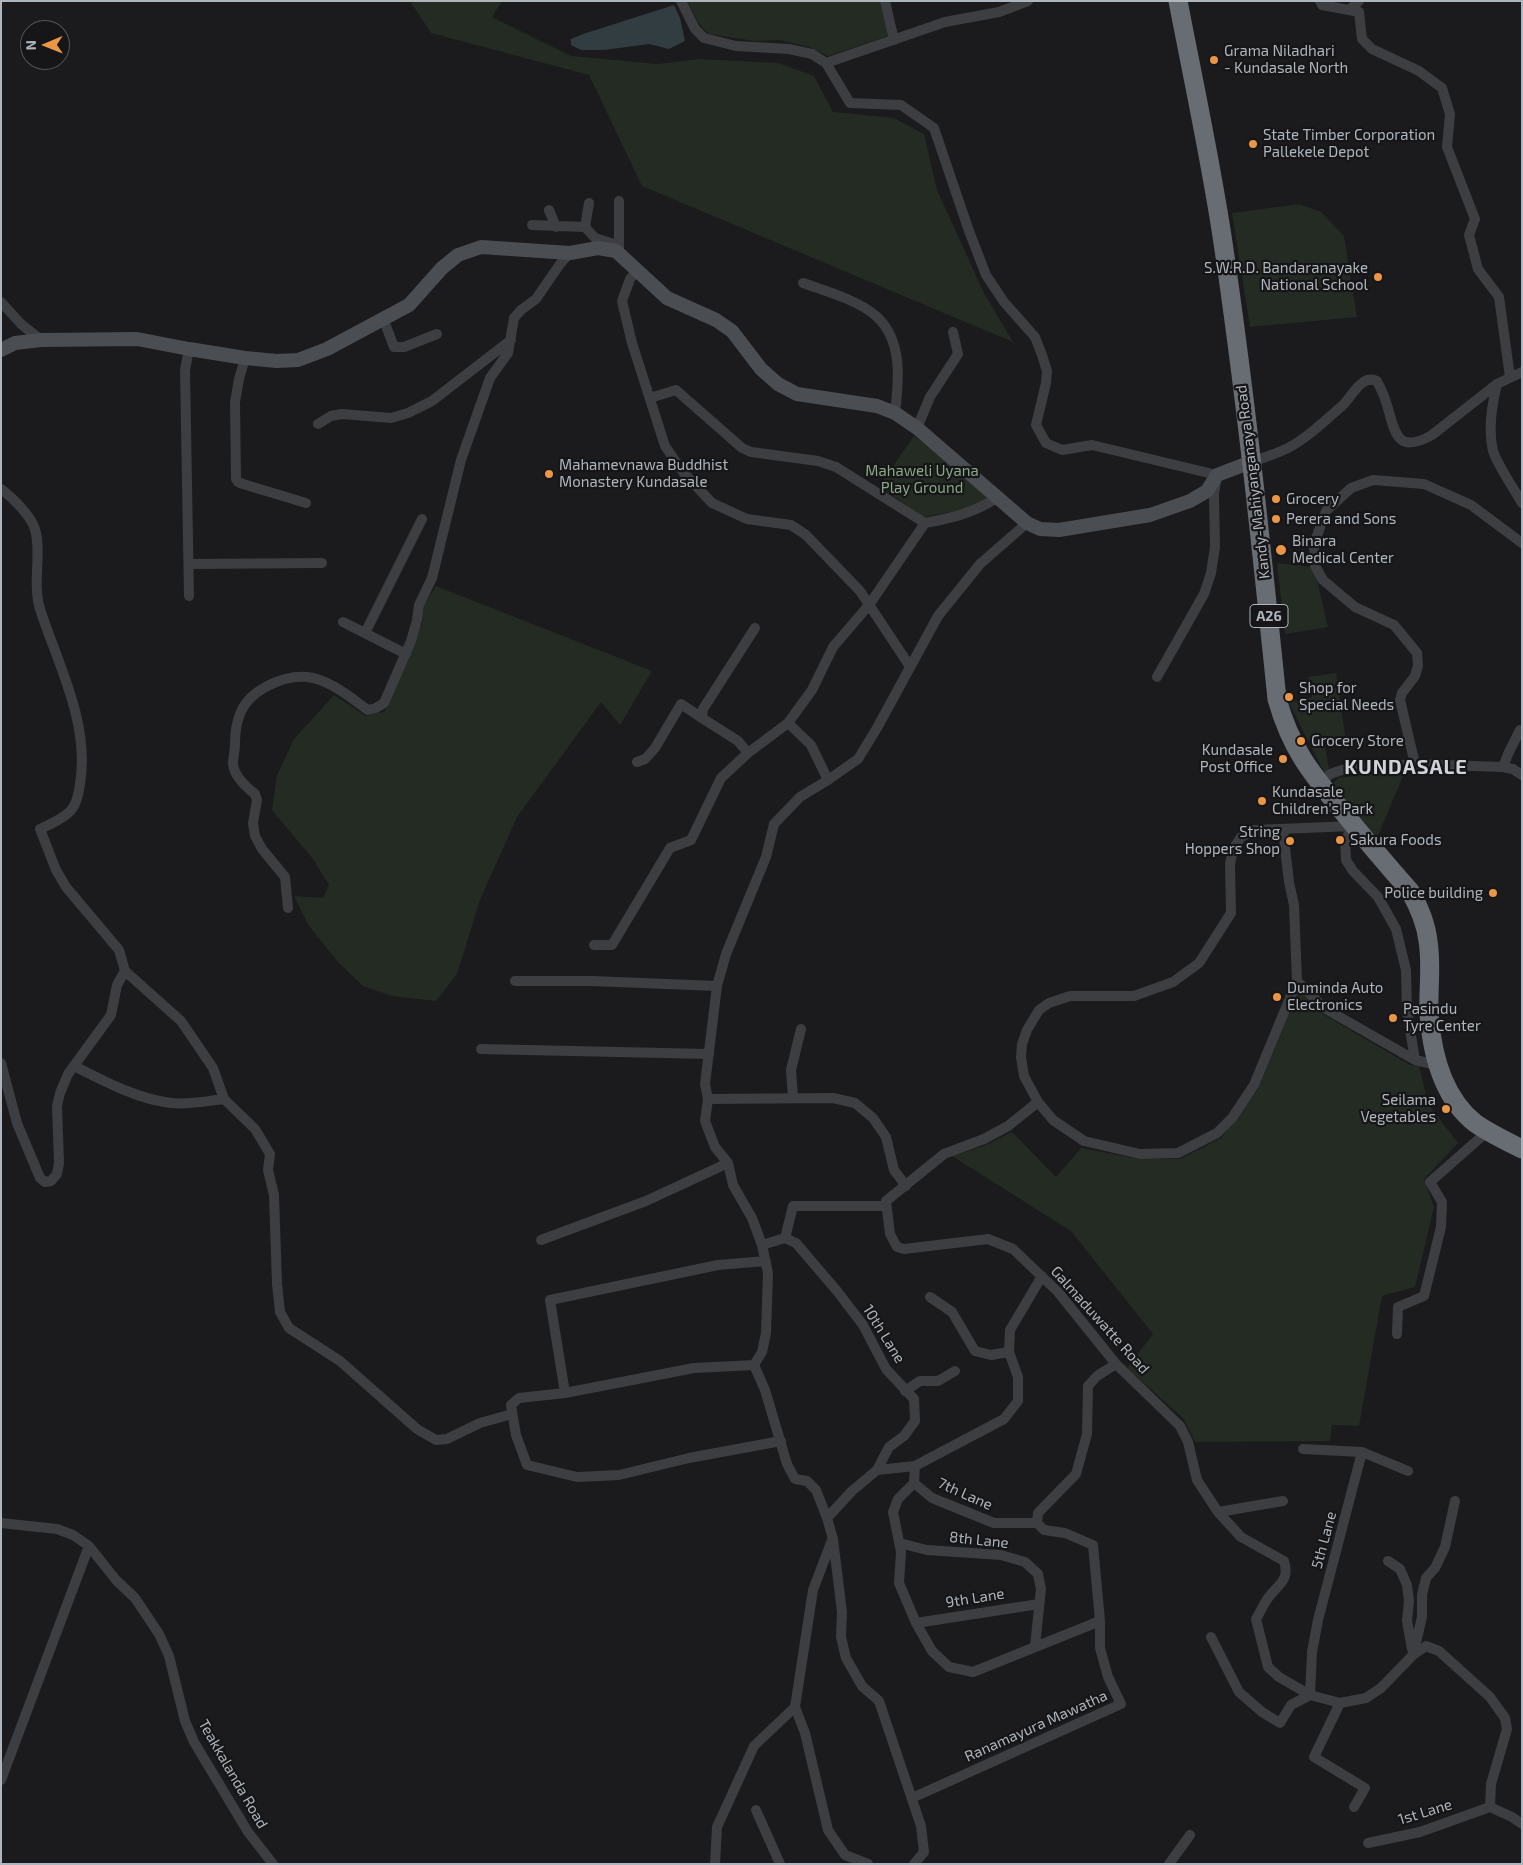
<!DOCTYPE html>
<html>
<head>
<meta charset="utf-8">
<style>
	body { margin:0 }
	#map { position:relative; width:1523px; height:1865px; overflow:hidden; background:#1b1b1d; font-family:"Exo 2",sans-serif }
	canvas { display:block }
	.frame { position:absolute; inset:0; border:2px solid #aeb5bc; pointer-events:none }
	.north { position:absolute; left:20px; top:20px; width:50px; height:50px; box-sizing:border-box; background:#161618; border:1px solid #53565a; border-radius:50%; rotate:269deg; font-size:14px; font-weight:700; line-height:20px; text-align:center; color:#aeb5bc }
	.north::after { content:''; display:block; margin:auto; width:18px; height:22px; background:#ea9646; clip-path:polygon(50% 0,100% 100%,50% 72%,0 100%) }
</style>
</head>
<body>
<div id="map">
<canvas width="1523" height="1865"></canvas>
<div class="frame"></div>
<div class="north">N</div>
</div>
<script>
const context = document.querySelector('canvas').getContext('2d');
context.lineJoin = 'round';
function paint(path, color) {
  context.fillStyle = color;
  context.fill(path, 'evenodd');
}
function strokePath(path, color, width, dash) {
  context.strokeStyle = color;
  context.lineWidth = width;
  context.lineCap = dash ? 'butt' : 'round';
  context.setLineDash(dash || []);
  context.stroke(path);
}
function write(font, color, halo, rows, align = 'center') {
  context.font = font + ' "Exo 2",sans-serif';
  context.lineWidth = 4.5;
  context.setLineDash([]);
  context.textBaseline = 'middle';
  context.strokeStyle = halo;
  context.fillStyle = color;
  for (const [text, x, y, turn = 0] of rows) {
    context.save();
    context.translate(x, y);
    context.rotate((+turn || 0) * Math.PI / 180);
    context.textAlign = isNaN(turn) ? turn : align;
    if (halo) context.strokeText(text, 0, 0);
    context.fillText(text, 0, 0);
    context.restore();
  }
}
paint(new Path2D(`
	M410,1H502L492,17L571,56L658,64L699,59L778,63L814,76L833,112L894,118L924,134L937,190L984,293L1013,342L642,186L589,75L431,33Z
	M687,1H880L888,36L828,56L809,47L780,40L755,41L709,34L699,24Z
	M1299,204L1321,212L1344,236L1357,317L1250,327L1232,213Z
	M914,436L945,460L990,497L971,508L924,517L879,486Z
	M1277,563L1311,567L1316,575L1328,627L1285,634Z
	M436,586L652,671L620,725L601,702L517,817L480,900L457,974L436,1001L392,996L363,986L339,963L309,926L294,896L323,898L329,885L313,859L272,810L277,775L294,739L334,695L366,716L385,711L422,624L424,605Z
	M1336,673L1346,741L1325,746L1329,769L1324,772L1289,703L1312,697L1308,677Z
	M1406,769L1377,838L1332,785L1338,778Z
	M1299,990L1321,1013L1410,1065L1419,1066L1428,1104L1458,1143L1424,1179L1434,1207L1415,1287L1382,1296L1359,1426L1332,1425L1330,1441L1195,1442L1184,1419L1127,1368L1153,1334L1071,1231L952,1156L984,1146L1012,1132L1056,1177L1081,1148L1140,1159H1180L1221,1138L1258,1089Z`), '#232b23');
paint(new Path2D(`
	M674,5L680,18L685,41L669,49L649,44L604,50H581L571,45V39L583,34Z`), '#313d41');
strokePath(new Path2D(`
	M681,1L695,29L704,38L736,46L789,49L812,54L826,63L850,103L901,105L934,128L969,231L986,275L1004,302L1035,337L1042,355L1047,371L1046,383L1036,425L1046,443L1062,450L1092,445L1217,475L1214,494L1215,547L1211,573L1204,594L1157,677
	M885,1L894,40
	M1320,1L1322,5L1349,10L1359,1
	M1349,10L1359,12L1362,39L1372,49L1419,71L1442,88L1450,114L1447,147L1475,219L1469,235L1478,269L1499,297L1510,377
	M826,63L945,22L999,12L1028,1
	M549,210L556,227
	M532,225L585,227L595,238L614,244L616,251
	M585,227L589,203
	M619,252V201
	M637,270L630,279L622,301L632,343L665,446L683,472L712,503L747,519L791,525L806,535L860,591L909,665
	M803,283C825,291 858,300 876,316C903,340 899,380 895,413
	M1,302L21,324L41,340
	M383,318L394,347H404L437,334
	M189,349L185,370L189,596
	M245,358L239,379L235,402L236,479L238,482L243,484L306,503
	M1497,384C1492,404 1488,430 1493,451C1498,466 1514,489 1522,503
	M650,398L676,390L742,448L751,452L818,461L836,467L925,523
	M318,424L331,416L342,414L391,418L408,413L432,401L511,340
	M917,428L930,397L958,354L953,332
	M1251,462C1263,458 1276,454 1288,448C1307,438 1326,420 1343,405C1353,395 1362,374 1377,381C1380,387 1383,393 1385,399C1395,427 1393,457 1432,435L1497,384L1522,372
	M1,489C12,497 31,516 35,529C42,553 32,583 40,609C58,665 90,723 80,784C79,791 77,803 72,809C67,816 49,825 40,829L56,870L66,887L119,950L125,971L117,985L111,1015L68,1074L60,1093L57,1106L59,1163L57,1174L51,1181L45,1182L40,1178L17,1123L1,1063
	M189,564L322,563
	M343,622L406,654
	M365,633L422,519
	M788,723L811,745L828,780
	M748,753L738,741L702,718L703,709L755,628
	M637,762L645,759L655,748L681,704L702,718
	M1415,764L1400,700L1402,693L1415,676L1418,666L1417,653L1394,625L1355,607L1323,580L1315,566L1314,544L1326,511L1351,488L1373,480L1424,484L1471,505L1522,543
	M1503,767L1508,754L1520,730
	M1320,784L1330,774L1342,770L1415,764L1503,767L1513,769L1522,775
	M1354,826L1345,840L1346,860L1353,871L1378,897L1396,929L1406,970L1407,1011L1415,1060
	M1283,830L1289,882L1294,905L1297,981L1324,1008L1415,1060L1437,1065
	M288,908L285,877L262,849L255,836L253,823L257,800L255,794C246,787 234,776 233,764C233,757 235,751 235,744C235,734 236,724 240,714C249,690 283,675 307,677C329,679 351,698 368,710L376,708L384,703L411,641L417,620L419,605L432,578L461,460L490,378L508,353L514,318L521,310L536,299L560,264L570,253
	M594,945H612L670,848L691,840L721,778L748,753L788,723L812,690L833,647L869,605L925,523C952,518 974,513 998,497
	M125,971L181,1021L213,1068L224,1099
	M515,981H592L717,986
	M1297,981L1254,1085L1232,1118L1217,1133L1178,1153L1140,1154L1084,1141L1053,1120L1038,1102L1024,1076L1021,1057L1022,1044L1027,1030L1039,1010L1049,1003L1070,996H1134L1173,982L1199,963L1231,913L1230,864L1233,849L1241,837L1254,830L1354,826
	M481,1049L709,1054
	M74,1066C104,1081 137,1099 171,1103C189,1105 207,1101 224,1099L255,1129L270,1154L268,1170L274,1195L277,1284L280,1312L289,1328L340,1361L417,1429L436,1440L447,1439L480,1423L512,1414
	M793,1098L791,1070L801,1029
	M708,1099L833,1098L855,1103L873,1118L886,1137L894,1170L906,1186
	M1038,1102L1008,1126L984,1139L944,1154L886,1201L890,1234L897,1247L904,1249L988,1239L1013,1249L1058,1292L1116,1364L1180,1426L1188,1442L1197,1480L1218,1512L1241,1537L1284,1561C1290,1581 1279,1583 1268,1598C1263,1605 1260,1613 1256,1619L1268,1667L1279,1677L1310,1695L1340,1703L1366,1698L1381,1688L1413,1655L1426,1646L1439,1651L1490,1697L1505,1718L1507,1729L1491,1784L1490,1807L1512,1817L1522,1824
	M785,1238L762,1245L768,1273L766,1333L762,1352L754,1365L765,1390L787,1464L795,1479L807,1481L816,1490L827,1518L833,1539L842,1612L841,1637L846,1658L862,1686L879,1701L921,1826L924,1852L914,1864
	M785,1238L796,1243L837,1291L863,1325L886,1369L914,1399L915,1421L904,1436L889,1447L877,1470L852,1491L827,1518
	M785,1238L793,1206H886
	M541,1240L646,1201L728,1163
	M762,1245L752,1218L733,1185L728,1163L715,1147L705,1121L708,1099L705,1084L717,986L726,954L766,857L774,824L800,797L828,780L858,759L877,728L938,616L980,564L1027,523
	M930,1297L952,1312L975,1351L991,1355L1009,1352
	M1397,1334L1398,1307L1424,1296L1441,1227L1442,1202L1430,1182L1488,1131
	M754,1365L694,1368L565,1393L519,1398L511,1405L516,1435L527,1465L577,1477L619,1475L689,1458L781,1441
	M905,1391L920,1381H938L955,1371
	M565,1393L550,1300L718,1265L766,1261
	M1362,1452L1408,1471
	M915,1466L914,1483L898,1499L893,1512L901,1552L899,1583L916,1623L932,1651L949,1667L973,1672L1100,1621
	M877,1470L915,1466L1004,1419L1018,1401V1377L1009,1352L1010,1330L1042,1276
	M914,1483L932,1498L994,1523H1037
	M1218,1512L1283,1501
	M1,1523L57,1529L73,1535L89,1546L116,1580L135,1598L159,1634L169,1656L185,1721L194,1742L248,1832L273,1864
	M899,1543L927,1550L1001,1555L1025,1562L1038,1574L1041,1589L1035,1646
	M1388,1561L1400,1569L1407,1585L1409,1601L1407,1621L1412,1649
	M916,1623L1039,1604
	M1211,1637L1239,1692L1262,1712L1280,1723L1291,1705L1310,1695L1312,1652L1318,1620L1362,1452L1303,1449
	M1413,1655L1422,1617V1595L1426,1578L1435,1568L1445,1547L1455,1501
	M1340,1703L1314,1757L1365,1788L1354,1807
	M795,1707L805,1733L828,1830L845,1855L868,1864
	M1,1780L89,1546
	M912,1798L1121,1704L1108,1677L1100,1648V1621L1093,1545L1065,1533L1044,1530L1037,1523L1038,1513L1076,1474L1087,1434L1088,1386L1097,1376L1116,1364
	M756,1810L780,1864
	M1368,1843L1420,1832L1490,1807
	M715,1864L717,1827L754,1746L795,1707L813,1590L832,1540
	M1169,1864L1190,1835`), '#3c3e42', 10);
strokePath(new Path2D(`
	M1,350L15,343L41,340L137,339L189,349L245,358L277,361L298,360L327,349L409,305L442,268L458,255L481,247L570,253L598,248L616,251L667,298L716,320L732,331L761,369L778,384L797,394L877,406L895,413L917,428L1027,523L1040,529L1059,530L1150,515L1190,501L1207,491L1217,475L1251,462`), '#4a4d52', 14);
strokePath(new Path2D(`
	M1178,1C1193,79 1210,157 1222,236C1245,389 1261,544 1277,699C1291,749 1311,773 1343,812C1365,839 1387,865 1410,891C1419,907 1426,923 1428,941C1432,965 1428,989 1429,1014C1432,1054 1442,1097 1475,1123C1489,1133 1506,1141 1522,1149`), '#686d73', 19);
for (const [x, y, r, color] of [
	[1214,60,5,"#ea9646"],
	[1253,144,5,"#ea9646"],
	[1378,277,5,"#ea9646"],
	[549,474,5,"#ea9646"],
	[1276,499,5,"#ea9646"],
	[1276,519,5,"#ea9646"],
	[1281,550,6,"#ea9646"],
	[1289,697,5,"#ea9646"],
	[1301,741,5,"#ea9646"],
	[1283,759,5,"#ea9646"],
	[1262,801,5,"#ea9646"],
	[1340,840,5,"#ea9646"],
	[1290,841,5,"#ea9646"],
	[1493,893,5,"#ea9646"],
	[1277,997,5,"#ea9646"],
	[1393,1018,5,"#ea9646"],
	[1446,1109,5,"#ea9646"]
]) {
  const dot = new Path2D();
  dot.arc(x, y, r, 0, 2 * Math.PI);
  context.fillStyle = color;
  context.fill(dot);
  strokePath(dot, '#161618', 2);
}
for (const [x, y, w] of [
	[1269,616,38]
]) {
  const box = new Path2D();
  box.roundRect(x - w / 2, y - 11.5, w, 23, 4);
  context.fillStyle = '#161618';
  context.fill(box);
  strokePath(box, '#aeb5bc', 1);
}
write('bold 14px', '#aeb5bc', null, [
	["A26",1269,616]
]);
write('15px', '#aeb5bc', '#161618', [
	["Grama Niladhari",1224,51],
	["- Kundasale North",1224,68],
	["State Timber Corporation",1263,135],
	["Pallekele Depot",1263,152],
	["S.W.R.D. Bandaranayake",1368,268,"right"],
	["National School",1368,285,"right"],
	["Mahamevnawa Buddhist",559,465],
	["Monastery Kundasale",559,482],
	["Grocery",1286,499],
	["Perera and Sons",1286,519],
	["Binara",1292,541],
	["Medical Center",1292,558],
	["Shop for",1299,688],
	["Special Needs",1299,705],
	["Grocery Store",1311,741],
	["Kundasale",1273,750,"right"],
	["Post Office",1273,767,"right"],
	["Kundasale",1272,792],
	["Children's Park",1272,809],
	["String",1280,832,"right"],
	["Hoppers Shop",1280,849,"right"],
	["Sakura Foods",1350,840],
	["Police building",1483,893,"right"],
	["Duminda Auto",1287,988],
	["Electronics",1287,1005],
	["Pasindu",1403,1009],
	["Tyre Center",1403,1026],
	["Seilama",1436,1100,"right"],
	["Vegetables",1436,1117,"right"]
], 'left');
write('15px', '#8aa686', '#161618', [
	["Mahaweli Uyana",922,471],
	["Play Ground",922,488]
]);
write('15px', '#aeb5bc', '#161618', [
	["Kandy-Mahiyanganaya Road",1253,482,-97],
	["Galmaduwatte Road",1100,1320,48],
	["10th Lane",884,1334,58],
	["7th Lane",965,1494,24],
	["8th Lane",979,1540,6],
	["5th Lane",1324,1540,-75],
	["9th Lane",975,1598,-9],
	["Ranamayura Mawatha",1036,1726,-24],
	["Teakkalanda Road",233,1774,60],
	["1st Lane",1425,1812,-17]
]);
context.letterSpacing = '1px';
write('bold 20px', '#cfd3d8', '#161618', [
	["KUNDASALE",1406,767]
]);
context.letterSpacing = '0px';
</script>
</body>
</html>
